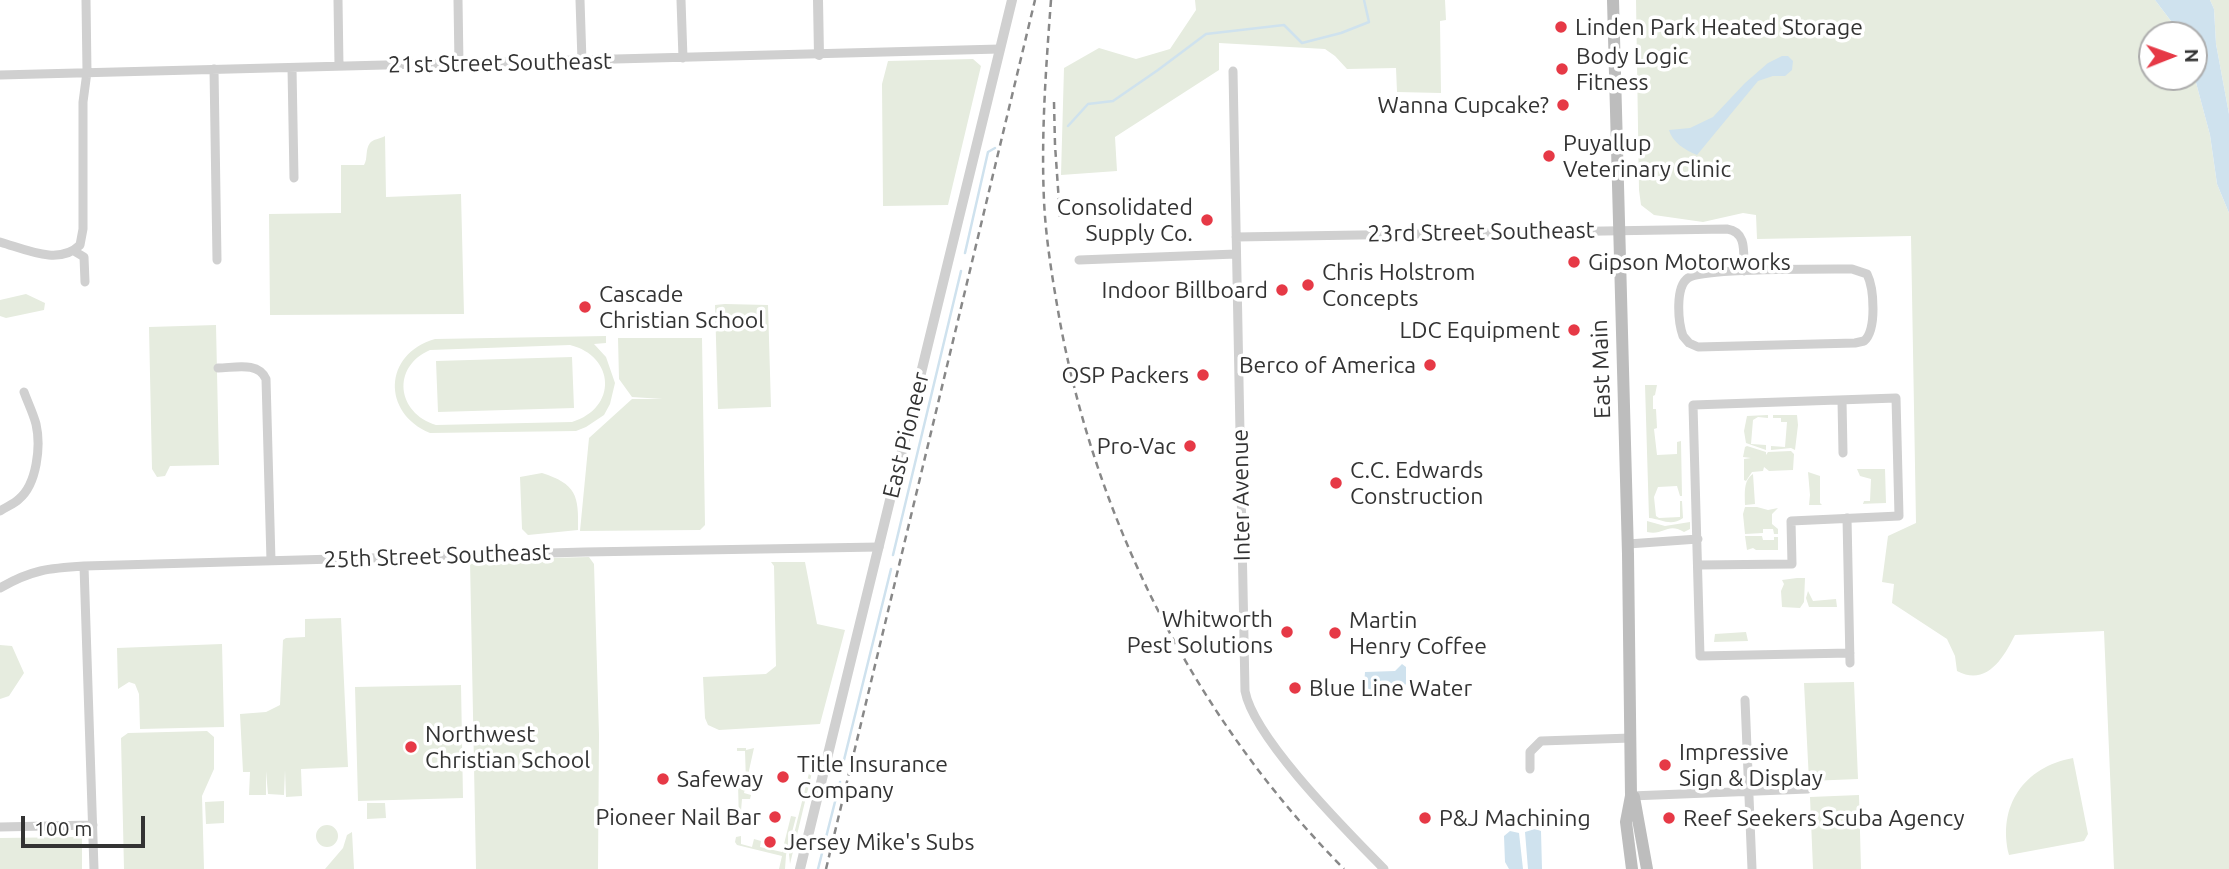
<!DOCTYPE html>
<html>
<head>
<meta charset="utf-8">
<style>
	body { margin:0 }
	#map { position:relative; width:2229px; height:869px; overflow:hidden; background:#fff; font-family:Ubuntu,sans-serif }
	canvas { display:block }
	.north { position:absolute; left:2138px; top:21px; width:70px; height:70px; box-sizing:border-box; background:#fff; border:2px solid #adadad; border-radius:50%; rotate:89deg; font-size:19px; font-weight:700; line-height:28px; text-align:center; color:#333 }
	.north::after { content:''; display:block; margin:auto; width:24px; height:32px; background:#e63946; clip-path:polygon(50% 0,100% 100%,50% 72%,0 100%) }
	.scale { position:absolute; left:21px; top:816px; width:124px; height:32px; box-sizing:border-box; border:4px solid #333; border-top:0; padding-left:9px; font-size:21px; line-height:24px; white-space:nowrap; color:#333; -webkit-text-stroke:5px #fff; paint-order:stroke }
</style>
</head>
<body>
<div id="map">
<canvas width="2229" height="869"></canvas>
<div class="north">N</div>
<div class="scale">100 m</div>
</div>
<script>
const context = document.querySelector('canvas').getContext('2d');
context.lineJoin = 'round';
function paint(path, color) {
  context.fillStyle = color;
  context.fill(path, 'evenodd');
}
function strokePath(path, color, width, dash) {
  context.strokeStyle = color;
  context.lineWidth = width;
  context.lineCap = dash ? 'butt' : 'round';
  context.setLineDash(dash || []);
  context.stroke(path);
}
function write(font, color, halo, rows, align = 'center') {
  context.font = font + ' Ubuntu,sans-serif';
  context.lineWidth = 7;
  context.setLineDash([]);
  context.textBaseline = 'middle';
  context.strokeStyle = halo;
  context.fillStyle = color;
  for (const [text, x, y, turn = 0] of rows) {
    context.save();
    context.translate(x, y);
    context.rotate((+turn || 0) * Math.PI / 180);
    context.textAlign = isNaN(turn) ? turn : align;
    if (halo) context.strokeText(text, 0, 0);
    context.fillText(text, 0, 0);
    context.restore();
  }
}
paint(new Path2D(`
	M1195,0H1445L1446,20L1440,21L1441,93L1397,92L1396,68L1347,69L1335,56L1325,49L1219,43V70L1115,137L1117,171L1061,175L1064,68L1099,48L1136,59L1170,49L1196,10Z
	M1636,0H2155L2171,21L2177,35H2152V77L2194,75L2210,135L2217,184L2229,213V869H2114L2104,631L2015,635C2004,657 1987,687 1957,671L1955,656L1947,639L1892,603L1894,584L1882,582L1888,536L1916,523L1911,236L1757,239L1756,215L1743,213L1703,222L1654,215L1641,205L1639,190Z
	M2210,0H2229V114L2216,44L2214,9Z
	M973,59L981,66L948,205L883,206L882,84L888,61Z
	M385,136L386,197L461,194L464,314L270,315L269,214L341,213V165H364C368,159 365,149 370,143C373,139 380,139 385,136Z
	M26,294L45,303L44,310L6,318L0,316V300Z
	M725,304L768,305L771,407L718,409L715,305Z
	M216,325L219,465L170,466L165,476L157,477L152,469L149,327Z
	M606,336V343L594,344L606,357L615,383L610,404L604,415L586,427L576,431L430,433C382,413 383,354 435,339ZM570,345C615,356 618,408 572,422L436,425C397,413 391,367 430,350Z
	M618,338H702L705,525L700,530L580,531L589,438L632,399H663L632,397L619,379Z
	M572,357L574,408L438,412L436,361Z
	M1645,385H1657L1655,395L1653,396V409H1656L1657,428L1654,429L1657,455L1677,454V442L1681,441L1682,496H1680L1677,486L1658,487L1654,497L1656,516L1659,518L1680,517V501H1682L1683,518C1671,527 1661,519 1649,518Z
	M1768,415V418L1758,417L1753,420L1751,444L1766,445V450L1746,443L1744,431L1747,416Z
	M1773,415H1797L1798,425L1795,450L1791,448L1771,450V446L1785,447L1787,422H1781V418H1773Z
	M1747,446L1766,452V455L1768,452L1791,451L1794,454L1793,470L1769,471L1764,467L1763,471L1752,472L1746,481L1744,480V459L1751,458L1743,457L1745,447Z
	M1857,469H1885L1886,503L1858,504H1863L1864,501H1870L1871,479L1860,476Z
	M1808,472L1820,476V503L1822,505H1809L1810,495Z
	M542,473C576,484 579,495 578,530L528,535L522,529L520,477Z
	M1753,474L1755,504L1745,505C1745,493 1743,481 1753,474Z
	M1745,507H1757L1768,510L1778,508L1772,514V524L1778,529V534H1774L1773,529H1763V533L1745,534L1743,514Z
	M1647,521L1665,526L1690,522V529L1684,532C1667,522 1664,536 1647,532Z
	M1745,536H1762L1763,540H1774V537H1778V550H1756L1753,548L1747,550Z
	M589,557L594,564L599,735L598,869H476L470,560Z
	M771,562H805L817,624L845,630L820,724L719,730L708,725L705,718L703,677L766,674L776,666L774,566Z
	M1797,578H1805L1804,602L1800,608L1782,607L1781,591L1784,584L1782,580Z
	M1808,591L1813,601L1836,599L1837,607H1809L1806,598Z
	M341,618L348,767L301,769L302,796L286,797L285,770L284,795L268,794L266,771V795H249L250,772H243L240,714L266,712L280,705L283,640L286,638L305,637V619Z
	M1746,632L1748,641L1714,642L1715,634Z
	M222,644L224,727L140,729L139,694L135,684L129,682L118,689L117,648Z
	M0,645L12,646L24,673L9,696L0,699Z
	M1854,682L1858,779L1809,781L1804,683Z
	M461,685L463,798L358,801L355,687Z
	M207,731L214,737V769L202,796L204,869H124L121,738L128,733Z
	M737,748H746V750L754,748L744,793L751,795L750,799H742L740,823L748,824L744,827L739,824L738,783L746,782L745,751H737Z
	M813,757L814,764L790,864L789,854Z
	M2073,758L2088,834L2084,841L2009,855C1997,806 2024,767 2073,758Z
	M1859,795L1861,869H1813L1810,797Z
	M224,801V823L206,824L205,802Z
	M367,803H385L386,818L367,819Z
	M791,816L796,817L786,855L785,869H779L782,856L737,845L735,842L736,837L741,836V844L752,847L754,839L761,841L760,847L782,852Z
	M316 836a11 11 0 1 1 22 0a11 11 0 1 1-22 0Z
	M352,832L354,869H325L343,848L347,835Z
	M82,837V869H0V838Z`), '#e6ecdf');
paint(new Path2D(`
	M2155,0H2210L2214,9L2216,44L2229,114V213L2217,184L2210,135L2194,75V35H2177L2171,21Z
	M1782,56H1788L1793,61L1792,70L1785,76H1773L1758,81L1697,155C1685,150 1672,142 1669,130L1690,128L1713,117L1745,83L1768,63Z
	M1402,664L1406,667V684C1398,693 1373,694 1364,686L1365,672L1395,671Z
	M1535,829L1541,831L1542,869H1528L1525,832Z
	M1510,831L1519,833L1523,869H1509L1505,862L1504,836Z`), '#cfe2ee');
strokePath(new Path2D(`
	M1068,126L1088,104L1113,101L1158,70L1206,34L1284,25L1302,43L1341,33L1369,22L1364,0
	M965,253L988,152L995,148
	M893,555L961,271
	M842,768L891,569
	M818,869L840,782`), '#cfe2ee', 2.5);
strokePath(new Path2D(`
	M338,0L339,66
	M458,0L459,64
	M580,0L582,61
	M681,0L683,58
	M292,68L294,178
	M214,69L217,260
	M1233,71L1245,691C1254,739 1348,832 1384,869
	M0,75L1000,49
	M1236,237L1727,229C1748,232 1743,254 1744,271
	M0,242C25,249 59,266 80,245L83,229V102L87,72L86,0
	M74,251L84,257L85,282
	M1079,260L1236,254
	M1852,269L1867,274C1874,288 1877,330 1864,341L1855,343L1698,347L1689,343L1683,336C1678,322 1675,287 1688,278C1702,268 1828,269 1852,269Z
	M218,368C234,368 258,361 266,379L271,561
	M1842,400L1843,453
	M0,511C6,507 14,504 19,499C37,484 41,446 36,424C33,413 28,403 24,392
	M1847,518L1850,663
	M1628,544L1698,539
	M1699,565L1792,564L1791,521L1899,516L1896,398L1693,405L1700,656L1850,653
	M84,566L94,869
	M0,588C31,570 49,568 84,566L585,552L879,547
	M1745,700L1752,869
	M1530,769V752L1541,741L1631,738
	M1631,796L1808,789
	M0,827L93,825`), '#d0d0d0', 9);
strokePath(new Path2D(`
	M818,0L819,55
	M800,869L1012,0`), '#d0d0d0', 10);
strokePath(new Path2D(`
	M1613,0L1628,554L1631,796L1626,822L1632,869
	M1634,797L1647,869`), '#bdbdbd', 12);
strokePath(new Path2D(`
	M1051,0C1046,67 1041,134 1044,201C1046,242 1053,282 1060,322C1098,527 1197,720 1344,869
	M1054,102L1055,145L1060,217
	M826,869L1035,0`), '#888', 2.5, [7, 5]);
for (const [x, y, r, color] of [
	[1561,27,7,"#e63946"],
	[1562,69,7,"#e63946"],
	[1563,105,7,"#e63946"],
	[1549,156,7,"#e63946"],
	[1207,220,7,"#e63946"],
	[1574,262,7,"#e63946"],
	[1308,285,7,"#e63946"],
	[1282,290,7,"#e63946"],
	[585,307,7,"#e63946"],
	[1574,330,7,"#e63946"],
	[1430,365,7,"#e63946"],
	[1203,375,7,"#e63946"],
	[1190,446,7,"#e63946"],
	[1336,483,7,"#e63946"],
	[1287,632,7,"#e63946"],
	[1335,633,7,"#e63946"],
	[1295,688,7,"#e63946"],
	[411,747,7,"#e63946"],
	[1665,765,7,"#e63946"],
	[783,777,7,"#e63946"],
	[663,779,7,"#e63946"],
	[775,817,7,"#e63946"],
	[1425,818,7,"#e63946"],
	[1669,818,7,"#e63946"],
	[770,842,7,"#e63946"]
]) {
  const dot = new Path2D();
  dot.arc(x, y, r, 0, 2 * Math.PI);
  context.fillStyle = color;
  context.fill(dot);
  strokePath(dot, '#fff', 2.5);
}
write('23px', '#333', '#fff', [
	["Linden Park Heated Storage",1575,27],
	["Body Logic",1576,56],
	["Fitness",1576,82],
	["Wanna Cupcake?",1549,105,"right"],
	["Puyallup",1563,143],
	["Veterinary Clinic",1563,169],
	["Consolidated",1193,207,"right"],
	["Supply Co.",1193,233,"right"],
	["Gipson Motorworks",1588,262],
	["Chris Holstrom",1322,272],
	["Concepts",1322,298],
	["Indoor Billboard",1268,290,"right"],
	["Cascade",599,294],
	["Christian School",599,320],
	["LDC Equipment",1560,330,"right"],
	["Berco of America",1416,365,"right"],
	["OSP Packers",1189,375,"right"],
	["Pro-Vac",1176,446,"right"],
	["C.C. Edwards",1350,470],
	["Construction",1350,496],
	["Whitworth",1273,619,"right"],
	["Pest Solutions",1273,645,"right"],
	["Martin",1349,620],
	["Henry Coffee",1349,646],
	["Blue Line Water",1309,688],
	["Northwest",425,734],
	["Christian School",425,760],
	["Impressive",1679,752],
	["Sign & Display",1679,778],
	["Title Insurance",797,764],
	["Company",797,790],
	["Safeway",677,779],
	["Pioneer Nail Bar",761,817,"right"],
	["P&J Machining",1439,818],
	["Reef Seekers Scuba Agency",1683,818],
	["Jersey Mike's Subs",784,842]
], 'left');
write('23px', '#333', '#fff', [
	["21st Street Southeast",500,63,-1],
	["23rd Street Southeast",1481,232,-1],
	["East Main",1601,369,-92],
	["East Pioneer",906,435,-76],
	["Inter Avenue",1241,495,-91],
	["25th Street Southeast",437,556,-2]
]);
</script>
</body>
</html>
